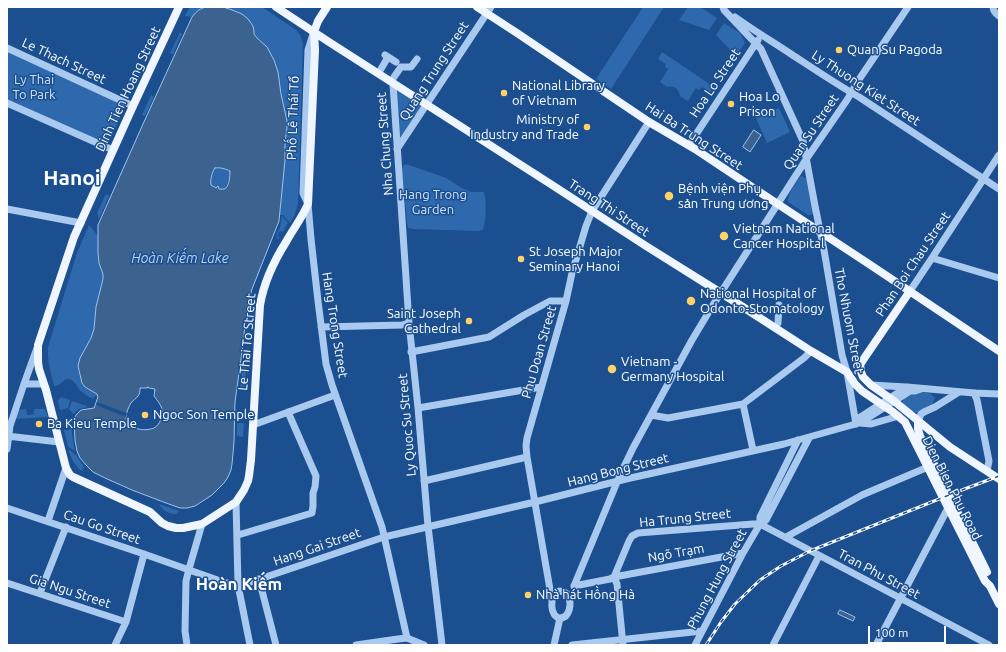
<!DOCTYPE html>
<html>
<head>
<meta charset="utf-8">
<style>
	body { margin:0 }
	#map { position:relative; width:1006px; height:652px; overflow:hidden; background:#1b4f8f; font-family:Ubuntu,sans-serif }
	canvas { display:block }
	.frame { position:absolute; inset:0; border:8px solid #fff; pointer-events:none }
	.scale { position:absolute; left:868px; top:626px; width:78px; height:18px; box-sizing:border-box; border:2px solid #fff; border-top:0; padding-left:5px; font-size:12px; line-height:14px; white-space:nowrap; color:#fff; -webkit-text-stroke:3px #1b4f8f; paint-order:stroke }
</style>
</head>
<body>
<div id="map">
<canvas width="1006" height="652"></canvas>
<div class="frame"></div>
<div class="scale">100 m</div>
</div>
<script>
const context = document.querySelector('canvas').getContext('2d');
context.lineJoin = 'round';
function paint(path, color) {
  context.fillStyle = color;
  context.fill(path, 'evenodd');
}
function strokePath(path, color, width, dash) {
  context.strokeStyle = color;
  context.lineWidth = width;
  context.lineCap = dash ? 'butt' : 'round';
  context.setLineDash(dash || []);
  context.stroke(path);
}
function write(font, color, halo, rows, align = 'center') {
  context.font = font + ' Ubuntu,sans-serif';
  context.lineWidth = 3;
  context.setLineDash([]);
  context.textBaseline = 'middle';
  context.strokeStyle = halo;
  context.fillStyle = color;
  for (const [text, x, y, turn = 0] of rows) {
    context.save();
    context.translate(x, y);
    context.rotate((+turn || 0) * Math.PI / 180);
    context.textAlign = isNaN(turn) ? turn : align;
    if (halo) context.strokeText(text, 0, 0);
    context.fillText(text, 0, 0);
    context.restore();
  }
}
paint(new Path2D(`
	M190,7H207C200,8 197,11 192,17L185,16Z
	M223,7H262L296,30L300,35L303,43L298,204L294,216L290,223L283,215H280L281,192L285,160L284,151L287,132V121L281,94L278,72L276,65L267,47L257,38L254,34V31L242,14L232,10Z
	M643,7H664L611,89L596,79Z
	M688,7H700L717,18L709,30L679,20Z
	M724,23L740,33L745,43L736,56L716,35Z
	M180,32L182,34L173,54L170,53Z
	M7,52L124,105V109L109,142L106,144L7,100Z
	M662,52L714,87L710,93L702,87L699,90L696,88L688,101L680,96C679,89 674,85 667,87L660,82L668,69L665,67L666,64L658,59Z
	M395,88L422,106L399,143Z
	M151,95L154,97L145,116L142,115Z
	M779,108L790,132L767,143L756,118Z
	M406,164L432,173L446,178L462,188L471,192H484C487,205 486,218 483,230L478,231L414,229L408,228L407,222L402,170L403,166Z
	M215,168C220,167 226,169 230,171V175L226,187L225,189L222,190L214,187L211,185L210,182L214,170Z
	M802,176L807,179L814,211L813,214L810,215H808L788,202C787,194 795,185 800,177Z
	M106,194L109,196L99,219L97,213Z
	M282,216L288,223L283,232L280,231L277,236L280,237L278,240L276,235L280,227Z
	M89,225L98,236V253L99,263L103,274V279L96,307L94,329L91,338L85,349L78,370L82,383L85,387L97,394L98,396H95L93,399C89,397 85,395 82,392C77,388 74,378 68,379C63,379 61,386 54,386C51,373 47,360 48,347L77,253Z
	M427,327L430,330V333L427,335L421,334L420,333L421,329Z
	M244,364L247,365L244,388H241L240,387L243,366Z
	M920,392L930,393L935,398L932,405L917,413L909,410L902,404C904,395 911,393 920,392Z
	M61,397L70,400L68,408L60,410L58,401L59,399Z
	M72,401L87,406V407L79,409L73,414L69,409Z
	M26,409L27,415L34,414V409H45L48,417L15,419L18,410Z
	M237,423H244L243,437L237,436Z
	M72,429V435L75,451L68,447L64,430Z
	M68,449L76,455L84,467L82,471C74,466 71,457 68,449Z
	M159,504L179,511L176,514C169,514 163,511 159,504Z`), '#2e69ad');
const water = new Path2D(`
	M207,7H223L232,10L242,14L248,19L253,26L254,31V34L257,38L267,47L274,60L278,72L281,94L287,121V127L285,143V160L279,221L252,289L247,309L242,352L235,402L234,442L232,464L231,470L228,477L224,483L212,495L195,506L187,508H180L166,503L132,490L105,478L93,472L86,465L80,458L77,451L75,440L74,421L76,415L81,410L94,408L98,397L97,394L85,387L82,383L78,366L80,358L91,338L94,329L96,307L103,279V274L99,263L98,253V225L143,124L192,17C197,11 200,8 207,7ZM215,168C220,167 226,169 230,171C230,176 229,185 226,188C223,190 222,189 219,189L218,186L216,188L211,185C210,180 212,172 215,168ZM148,387L149,388L155,389L154,396C157,400 161,405 162,409C163,416 160,425 154,428C145,432 126,429 126,417C126,413 129,406 131,403C133,400 136,399 138,396C140,394 140,391 140,388H147Z
	M754,130L761,135L750,152L743,147Z
	M840,610L855,617L853,621L838,614Z`);
paint(water, '#3c6290');
strokePath(water, '#9cc4f0', 1);
paint(new Path2D(`
	M97,402L127,413L126,417L96,405Z`), '#1b4f8f');
strokePath(new Path2D(`
	M723,7L724,10L761,49L803,141L815,206L824,250L842,355L847,372L856,424
	M993,7C993,11 996,14 999,16
	M735,17C753,30 773,42 791,54C814,69 836,84 859,97L999,189
	M313,34L308,50L303,193L308,204L311,239L318,301L326,364L332,385L382,527L407,638
	M7,48L133,106
	M385,55L396,62
	M381,69L388,57
	M394,77L401,67H411L417,59
	M393,84L409,323L418,408L428,526L442,645
	M7,103L113,150
	M689,145L758,40
	M397,149L491,7
	M7,209L81,223
	M932,258L999,278
	M910,291L932,258L999,155
	M778,323L779,305
	M321,327L402,325L409,323
	M411,352L489,337L524,315L550,301H566
	M24,384H44
	M871,385L906,387
	M974,393L977,400L989,461L987,471
	M743,404L753,450
	M418,408L541,387
	M651,415L668,418L743,404L804,358L811,351
	M918,421L921,414L924,412L935,407L959,392
	M860,423L871,424L899,416
	M856,424L859,418L907,387L974,393L999,394
	M253,425L335,395
	M7,436L59,442
	M7,449L10,426L24,384L37,348
	M424,481L527,457
	M236,502L238,585L250,645
	M7,508L144,554L226,583L238,585L248,583L384,537L535,502L626,479L784,444L852,425L863,421L910,391H915L921,389
	M48,521L66,468
	M760,524L766,520L809,438
	M238,535L312,513L313,506V493L315,487L316,476L288,412
	M786,537L862,495L928,467
	M614,577L629,541L632,536L638,533L753,524H760L989,645
	M614,577L617,584L623,645
	M259,579L276,645
	M7,583L126,622
	M574,586L620,475L633,448L692,340L713,305L807,158L847,100L858,81L908,7
	M574,586L610,579L614,577L743,553
	M560,591C563,592 566,592 568,595C572,603 570,618 560,618C550,618 548,594 560,591Z
	M40,593L66,527
	M552,601L527,457L526,446L527,438L566,301L572,273L586,226L592,211L649,122
	M115,645L126,622L144,554
	M187,645L185,631L186,581L189,569L202,524
	M356,645L398,639L407,638L424,645
	M554,645L560,618
	M572,645L702,631
	M695,645L743,553L760,524V517L798,440
	M773,645L819,556
	M876,645L948,508`), '#a9c9ee', 7);
strokePath(new Path2D(`
	M179,7L133,106L74,237L38,345V362L39,369L46,390L66,468L70,475L73,477L150,512L162,523L168,526L176,528H183L202,524L236,502L244,490L248,481L249,476L251,460L260,305C264,282 274,261 286,242C293,229 302,218 308,204L315,50L314,32L318,21L327,7
	M276,7L329,42L549,183L646,246L729,298L811,351L847,372L855,384L862,391L893,412L905,422L985,581L990,586L999,604
	M477,7L517,33L649,122L695,149L758,191L872,266L999,351
	M910,291L863,360L860,365L861,372L863,377L871,385L894,401L950,447L999,479
	M918,421V429L920,436L987,572`), '#f0f6ff', 8);
const rail = new Path2D(`
	M706,645L721,622L735,604L760,580L781,566L810,551L954,493L999,476`);
strokePath(rail, '#fff', 3);
strokePath(rail, '#1b4f8f', 1.5, [4.5]);
for (const [x, y, r, color] of [
	[839,50,4,"#ffd166"],
	[504,93,4,"#ffd166"],
	[731,104,4,"#ffd166"],
	[587,127,4,"#ffd166"],
	[669,196,5,"#ffd166"],
	[724,236,5,"#ffd166"],
	[521,259,4,"#ffd166"],
	[691,301,5,"#ffd166"],
	[469,321,4,"#ffd166"],
	[612,369,5,"#ffd166"],
	[145,415,4,"#ffd166"],
	[39,424,4,"#ffd166"],
	[528,595,4,"#ffd166"]
]) {
  const dot = new Path2D();
  dot.arc(x, y, r, 0, 2 * Math.PI);
  context.fillStyle = color;
  context.fill(dot);
  strokePath(dot, '#1b4f8f', 1.5);
}
write('13px', '#fff', '#1b4f8f', [
	["Quan Su Pagoda",847,50],
	["National Library",512,86],
	["of Vietnam",512,101],
	["Hoa Lo",739,97],
	["Prison",739,112],
	["Ministry of",579,120,"right"],
	["Industry and Trade",579,135,"right"],
	["Bệnh viện Phụ",678,189],
	["sản Trung ương",678,204],
	["Vietnam National",733,229],
	["Cancer Hospital",733,244],
	["St Joseph Major",529,252],
	["Seminary Hanoi",529,267],
	["National Hospital of",700,294],
	["Odonto-Stomatology",700,309],
	["Saint Joseph",461,314,"right"],
	["Cathedral",461,329,"right"],
	["Vietnam -",621,362],
	["Germany Hospital",621,377],
	["Ngoc Son Temple",153,415],
	["Ba Kieu Temple",47,424],
	["Nhà hát Hồng Hà",536,595]
], 'left');
write('13px', '#fff', '#1b4f8f', [
	["Le Thach Street",64,61,25],
	["Quang Trung Street",434,71,-57],
	["Hoa Lo Street",715,83,-56],
	["Ly Thuong Kiet Street",866,88,33],
	["Dinh Tien Hoang Street",128,89,-65],
	["Phố Lê Thái Tổ",293,118,-88],
	["Quan Su Street",811,132,-56],
	["Hai Ba Trung Street",694,136,33],
	["Nha Chung Street",385,144,-94],
	["Trang Thi Street",609,208,33],
	["Phan Boi Chau Street",913,264,-56],
	["Tho Nhuom Street",849,321,79],
	["Hang Trong Street",335,325,81],
	["Le Thai To Street",247,342,-85],
	["Phu Doan Street",539,352,-74],
	["Ly Quoc Su Street",407,425,-95],
	["Hang Bong Street",618,470,-14],
	["Dien Bien Phu Road",952,488,63],
	["Ha Trung Street",685,518,-6],
	["Cau Go Street",102,527,19],
	["Hang Gai Street",317,547,-19],
	["Ngõ Trạm",676,553,-10],
	["Tran Phu Street",879,574,28],
	["Phung Hung Street",717,579,-62],
	["Gia Ngu Street",70,591,18]
]);
write('13px', '#cfe3fa', '#1b4f8f', [
	["Ly Thai",34,80],
	["To Park",34,95],
	["Hang Trong",433,195],
	["Garden",433,210]
]);
write('italic 14px', '#b5d3f5', '#1b4f8f', [
	["Hoàn Kiếm Lake",180,258]
]);
write('bold 17px', '#fff', '#1b4f8f', [
	["Hoàn Kiếm",239,584]
]);
write('bold 21px', '#fff', '#1b4f8f', [
	["Hanoi",72,178]
]);
</script>
</body>
</html>
